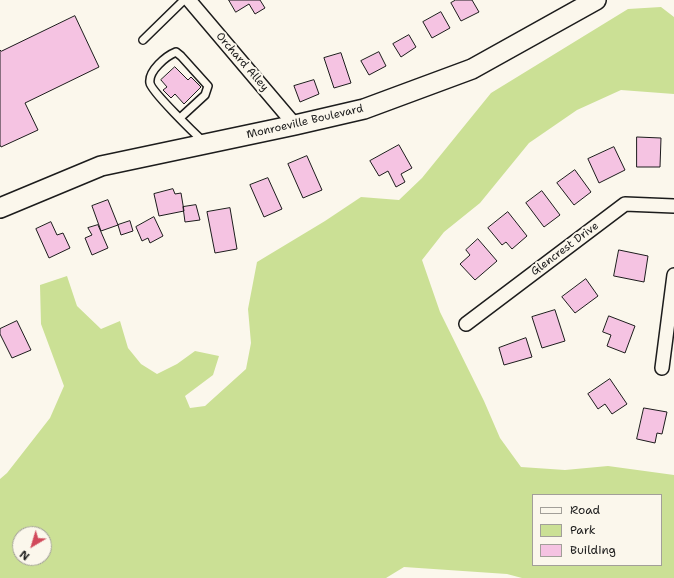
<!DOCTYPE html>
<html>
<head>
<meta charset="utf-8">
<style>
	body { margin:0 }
	#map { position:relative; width:674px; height:578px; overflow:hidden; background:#fbf7ec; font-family:"Shantell Sans",sans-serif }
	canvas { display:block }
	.legend { position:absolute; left:532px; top:494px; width:130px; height:72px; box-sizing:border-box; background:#fbf7ec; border:1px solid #a29f99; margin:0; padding:5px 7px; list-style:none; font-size:12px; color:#1c1c1c }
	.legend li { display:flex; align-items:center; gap:8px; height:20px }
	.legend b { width:20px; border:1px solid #a29f99 }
	.north { position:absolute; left:12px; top:526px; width:40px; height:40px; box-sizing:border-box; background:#fbf7ec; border:1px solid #a29f99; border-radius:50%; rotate:218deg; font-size:11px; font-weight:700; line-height:16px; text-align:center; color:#1c1c1c }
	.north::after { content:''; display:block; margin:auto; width:14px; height:18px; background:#d1495b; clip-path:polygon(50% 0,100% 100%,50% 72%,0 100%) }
</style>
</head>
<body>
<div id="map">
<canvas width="674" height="578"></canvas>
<ul class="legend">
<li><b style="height:5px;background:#fbf7ec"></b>Road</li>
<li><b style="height:11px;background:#cbe095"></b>Park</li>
<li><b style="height:11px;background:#f5c3e2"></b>Building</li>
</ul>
<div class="north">N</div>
</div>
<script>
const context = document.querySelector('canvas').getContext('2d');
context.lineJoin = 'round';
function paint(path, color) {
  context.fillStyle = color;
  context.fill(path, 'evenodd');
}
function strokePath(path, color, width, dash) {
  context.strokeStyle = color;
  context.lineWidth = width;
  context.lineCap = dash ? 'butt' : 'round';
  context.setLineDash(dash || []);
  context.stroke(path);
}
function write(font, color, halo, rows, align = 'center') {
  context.font = font + ' "Shantell Sans",sans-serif';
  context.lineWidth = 4;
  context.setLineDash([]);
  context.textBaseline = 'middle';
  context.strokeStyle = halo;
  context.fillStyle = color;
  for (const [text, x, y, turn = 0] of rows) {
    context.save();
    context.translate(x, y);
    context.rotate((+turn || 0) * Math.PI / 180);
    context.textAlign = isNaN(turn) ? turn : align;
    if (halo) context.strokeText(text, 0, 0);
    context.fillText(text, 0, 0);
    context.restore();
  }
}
paint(new Path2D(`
	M661,7L674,17V94L621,90L577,110L529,143L480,203L444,232L422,260L440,312L484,401L500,438L521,467L565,470L608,466L674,475V578H522L507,574L404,567L386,578H0V479L7,473L50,418L64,386L41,324L40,285L67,276L77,306L101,329L120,321L128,348L141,364L157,374L177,364L195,351L219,356L213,375L185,396L190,408L205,406L246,369L251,343L248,309L257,262L325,221L361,197L399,200L422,178L491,93L628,9ZM533,495H661V565H533ZM20,534H44V558H20Z`), '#cbe095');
const building = new Path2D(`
	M229,0H260L265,8L255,14L249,4L236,12Z
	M456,0H472L479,12L461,21L451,3Z
	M441,12L450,28L432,38L423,22Z
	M75,16L99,67L25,103L38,130L1,147L0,145V50L1,51Z
	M409,35L416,47L401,57L393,44Z
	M379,52L386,66L369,75L361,61Z
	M341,53L351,83L334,88L324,58Z
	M175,67L188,80L191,77L201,87L184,104L175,94L171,98L163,90L167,87L161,80Z
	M314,80L319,94L300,102L294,86Z
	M637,137L661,138L660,167H637Z
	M399,145L412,168L401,174L405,182L396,187L388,171L379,176L370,161Z
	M614,147L625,170L599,183L588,159Z
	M307,156L322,190L303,198L288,164Z
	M575,170L591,192L574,205L557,183Z
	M268,178L282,209L264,217L250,185Z
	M173,189L175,194L181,193L184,211L159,216L154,194Z
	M542,191L560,215L544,227L526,203Z
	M108,200L118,225L101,231L92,206Z
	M196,205L200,220L185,222L183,207Z
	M230,208L237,249L215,253L207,212Z
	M508,212L527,236L512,249L506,242L502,245L488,228Z
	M154,217L163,236L150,243L148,238L142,241L136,227Z
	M130,221L133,231L121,235L118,225Z
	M51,222L57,235L63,233L70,248L49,258L36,229Z
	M98,225L108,248L92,255L85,238L92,235L88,228Z
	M478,239L497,261L475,280L460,264L470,255L466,250Z
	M619,250L648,256L644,282L614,276Z
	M586,279L598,296L575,313L562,297Z
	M555,310L565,341L542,348L532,317Z
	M609,316L635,326L625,353L607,346L611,335L603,332Z
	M17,321L31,350L12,358L0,334V329Z
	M526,338L532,357L504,365L499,348Z
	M610,379L627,404L612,414L605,404L598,409L588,394Z
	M644,408L667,412L662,434L657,433L655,443L637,439Z`);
paint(building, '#f5c3e2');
strokePath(building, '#1c1c1c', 1);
const service = new Path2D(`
	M143,40L184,0
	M180,118L205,95L208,86L181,56L176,52C166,56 148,71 150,83C151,91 195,134 204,142`);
const minor = new Path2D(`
	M189,0L295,125
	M466,324L625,204L674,206
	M662,368L674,275`);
const secondary = new Path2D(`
	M0,208L101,166L295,125L364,109L472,69L596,0`);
strokePath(service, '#1c1c1c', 10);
strokePath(minor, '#1c1c1c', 16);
strokePath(secondary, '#1c1c1c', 22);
strokePath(service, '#fbf7ec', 7);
strokePath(minor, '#fbf7ec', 13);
strokePath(secondary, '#fbf7ec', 19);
write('11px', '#1c1c1c', '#fbf7ec', [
	["Orchard Alley",242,62,49],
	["Monroeville Boulevard",305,122,-13],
	["Glencrest Drive",565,249,-37]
]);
</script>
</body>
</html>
